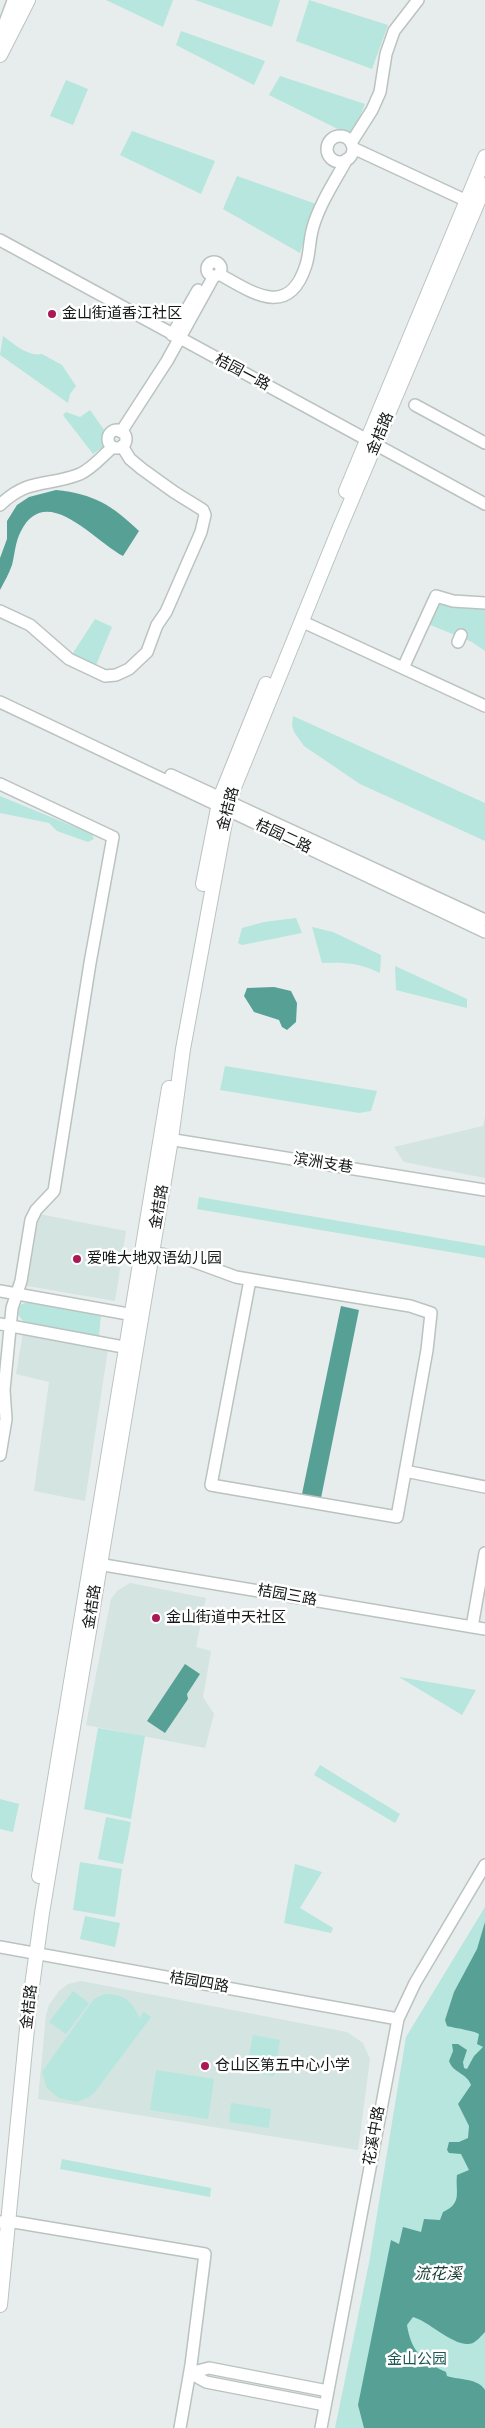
<!DOCTYPE html>
<html>
<head>
<meta charset="utf-8">
<style>
	body { margin:0 }
	canvas { display:block; background:#e6edec }
</style>
</head>
<body>
<canvas width="485" height="2428"></canvas>
<script>
const context = document.querySelector('canvas').getContext('2d');
context.lineJoin = 'round';
function paint(path, color) {
  context.fillStyle = color;
  context.fill(path, 'evenodd');
}
function strokePath(path, color, width, dash) {
  context.strokeStyle = color;
  context.lineWidth = width;
  context.lineCap = dash ? 'butt' : 'round';
  context.setLineDash(dash || []);
  context.stroke(path);
}
function write(font, color, halo, rows, align = 'center') {
  context.font = font + ' "Titillium Web","Noto Sans SC",sans-serif';
  context.lineWidth = 5;
  context.setLineDash([]);
  context.textBaseline = 'middle';
  context.strokeStyle = halo;
  context.fillStyle = color;
  for (const [text, x, y, turn = 0] of rows) {
    context.save();
    context.translate(x, y);
    context.rotate((+turn || 0) * Math.PI / 180);
    context.textAlign = isNaN(turn) ? turn : align;
    if (halo) context.strokeText(text, 0, 0);
    context.fillText(text, 0, 0);
    context.restore();
  }
}
paint(new Path2D(`
	M485,1117V1178L404,1162L394,1147L483,1126Z
	M39,1214L126,1231L115,1301L27,1286Z
	M23,1333L108,1349L85,1501L34,1491L49,1382L16,1374Z
	M130,1583L206,1598L196,1647L211,1651L203,1697L214,1714L205,1748L86,1725L111,1599L117,1591Z
	M81,1981L347,2032L363,2043L370,2059L358,2150L38,2099L46,2015L49,2005L59,1991L68,1984Z`), '#d3e4e1');
paint(new Path2D(`
	M106,0H173L163,27Z
	M195,0H280L272,27Z
	M309,0L388,25L372,69L296,41Z
	M181,31L265,61L254,85L176,45Z
	M280,76L365,104L352,136L269,95Z
	M66,80L88,89L73,125L50,116Z
	M132,131L215,161L201,194L120,155Z
	M237,176L316,204L300,253L223,209Z
	M3,336C14,344 28,357 42,354L62,365L76,386L70,394L68,403L0,355Z
	M90,410L107,434L105,439L107,444L93,454L63,415L66,412L80,417Z
	M439,602L485,607V651L472,642L428,624Z
	M95,619L112,627L94,670L71,656Z
	M293,716L485,803V841L360,784L304,746L294,732L292,725Z
	M0,796L92,834L94,839L88,842L57,831L49,823L0,813Z
	M296,918L302,933L242,945L238,943L242,928L264,922Z
	M312,927L333,932L381,955L380,973C360,963 344,962 322,963Z
	M395,966L467,999V1008L396,990Z
	M225,1066L377,1091L371,1111L359,1113L220,1090Z
	M199,1197L485,1246V1258L197,1209Z
	M30,1301L101,1313L99,1337L30,1325L22,1320L18,1314L20,1305Z
	M399,1677L476,1690L462,1715Z
	M98,1728L145,1736L131,1819L84,1809Z
	M320,1765L400,1814L395,1823L314,1775Z
	M0,1799L19,1804L13,1832L0,1829Z
	M106,1817L131,1822L123,1864L98,1859Z
	M80,1862L122,1869L115,1917L73,1910Z
	M295,1864L322,1872L300,1908L333,1928L331,1933L284,1923Z
	M485,1907V2428H335L369,2263L406,2037Z
	M85,1916L120,1923L115,1947L80,1939Z
	M73,1991L89,2003L66,2034L49,2022Z
	M105,1994C122,1993 134,2002 139,2018L144,2012L151,2017L94,2093L87,2098L76,2102L59,2098L47,2088L42,2072L94,1999Z
	M253,2035L280,2040L274,2076L246,2071Z
	M156,2070L214,2079L208,2119L150,2110Z
	M231,2103L271,2109L269,2128L229,2122Z
	M62,2159L211,2188L210,2197L60,2169Z`), '#b6e6de');
paint(new Path2D(`
	M56,490C94,494 112,505 139,531L123,556C93,540 46,482 21,531C15,542 15,554 12,565C9,574 4,582 0,590V558L7,539V521L17,505L29,497Z
	M274,987L291,991L297,1003L296,1022L287,1030L282,1027L279,1020L254,1012L244,996L247,988Z
	M341,1306L359,1310L321,1498L302,1494Z
	M185,1664L200,1674L187,1694L188,1699L165,1733L147,1721Z
	M485,1922V2332C482,2335 477,2341 473,2343C457,2350 429,2321 413,2317L407,2325C411,2351 422,2361 446,2372L447,2376C458,2380 478,2378 485,2390V2428H364L358,2405L391,2240L399,2244L403,2227L421,2232L424,2219L440,2220L443,2212C463,2203 455,2192 457,2175L469,2170L461,2154L449,2153L447,2150L449,2142H459L468,2138L469,2126L458,2104L471,2085C467,2073 453,2073 449,2061L453,2051L452,2044H458L467,2050L463,2062L464,2068L467,2069L474,2056L483,2047L477,2044L479,2034C475,2031 455,2028 447,2026L445,2020L454,1992L477,1949Z`), '#56a095');
const minor = new Path2D(`
	M327 149a13 13 0 1 1 26 0a13 13 0 1 1-26 0Z
	M351,143L372,110L380,92L386,54L394,31L418,0
	M353,148L467,201
	M0,240L485,504
	M207 269a7 7 0 1 1 14 0a7 7 0 1 1-14 0Z
	M219,274C253,293 289,319 306,265C310,253 309,240 313,227C320,203 335,181 347,159
	M172,335L198,290
	M415,405L485,443
	M108 439a9 9 0 1 1 18 0a9 9 0 1 1-18 0Z
	M121,432L167,361L214,276
	M0,505C29,477 48,487 80,474C93,468 102,456 113,447
	M0,611L30,625L69,659L105,676L116,675L129,669L147,652L157,625L166,612L201,532L205,515L203,510L174,492L142,469L130,459L122,446
	M301,621L485,706
	M458,642L461,635
	M403,668L436,596L453,601L485,603
	M0,702L485,932
	M171,775L485,920
	M0,784L113,837L90,963L54,1191L36,1210L31,1220L21,1281L12,1308L4,1390L6,1419L0,1455
	M162,1138L485,1190
	M146,1251L187,1259L236,1277L265,1282L410,1306L431,1313L427,1350L397,1517L211,1485L250,1280
	M0,1291L139,1316
	M0,1324L134,1349
	M405,1471L485,1487
	M92,1563L485,1629
	M472,1627L485,1553
	M0,1947L398,2019
	M0,2222L8,2221L205,2254L191,2365L180,2428
	M190,2373L209,2368L328,2391
	M190,2373L206,2382L325,2405
	M321,2428L398,2019L415,1983L485,1865`);
const major = new Path2D(`
	M0,55L28,0
	M346,491L485,157
	M203,884L220,798L266,684
	M39,1876L169,1088
	M0,2305L29,2008L42,1913L171,1139L183,1049L227,811L235,785L338,532L485,185`);
const highway = new Path2D(`
	M0,43L16,0`);
strokePath(minor, '#bbc3c1', 14);
strokePath(major, '#bbc3c1', 16);
strokePath(highway, '#bbc3c1', 19);
strokePath(minor, '#fff', 11);
strokePath(major, '#fff', 14);
strokePath(highway, '#fff', 16);
for (const [x, y, r, color] of [
	[52,314,5,"#a91954"],
	[77,1259,5,"#a91954"],
	[156,1618,5,"#a91954"],
	[205,2066,5,"#a91954"]
]) {
  const dot = new Path2D();
  dot.arc(x, y, r, 0, 2 * Math.PI);
  context.fillStyle = color;
  context.fill(dot);
  strokePath(dot, '#fff', 2);
}
write('15px', '#141716', '#fff', [
	["金山街道香江社区",62,314],
	["爱唯大地双语幼儿园",87,1259],
	["金山街道中天社区",166,1618],
	["仓山区第五中心小学",215,2066]
], 'left');
write('15px', '#141716', '#fff', [
	["桔园一路",242,373,28],
	["金桔路",381,434,-67],
	["金桔路",229,809,-75],
	["桔园二路",283,837,25],
	["滨洲支巷",323,1164,9],
	["金桔路",160,1207,-80],
	["桔园三路",287,1596,10],
	["金桔路",93,1607,-81],
	["桔园四路",199,1983,10],
	["金桔路",30,2007,-83],
	["花溪中路",375,2136,-80]
]);
write('15px', '#1a5851', '#fff', [
	["金山公园",417,2360]
]);
write('italic 16px', '#183c37', '#fff', [
	["流花溪",438,2275]
]);
</script>
</body>
</html>
